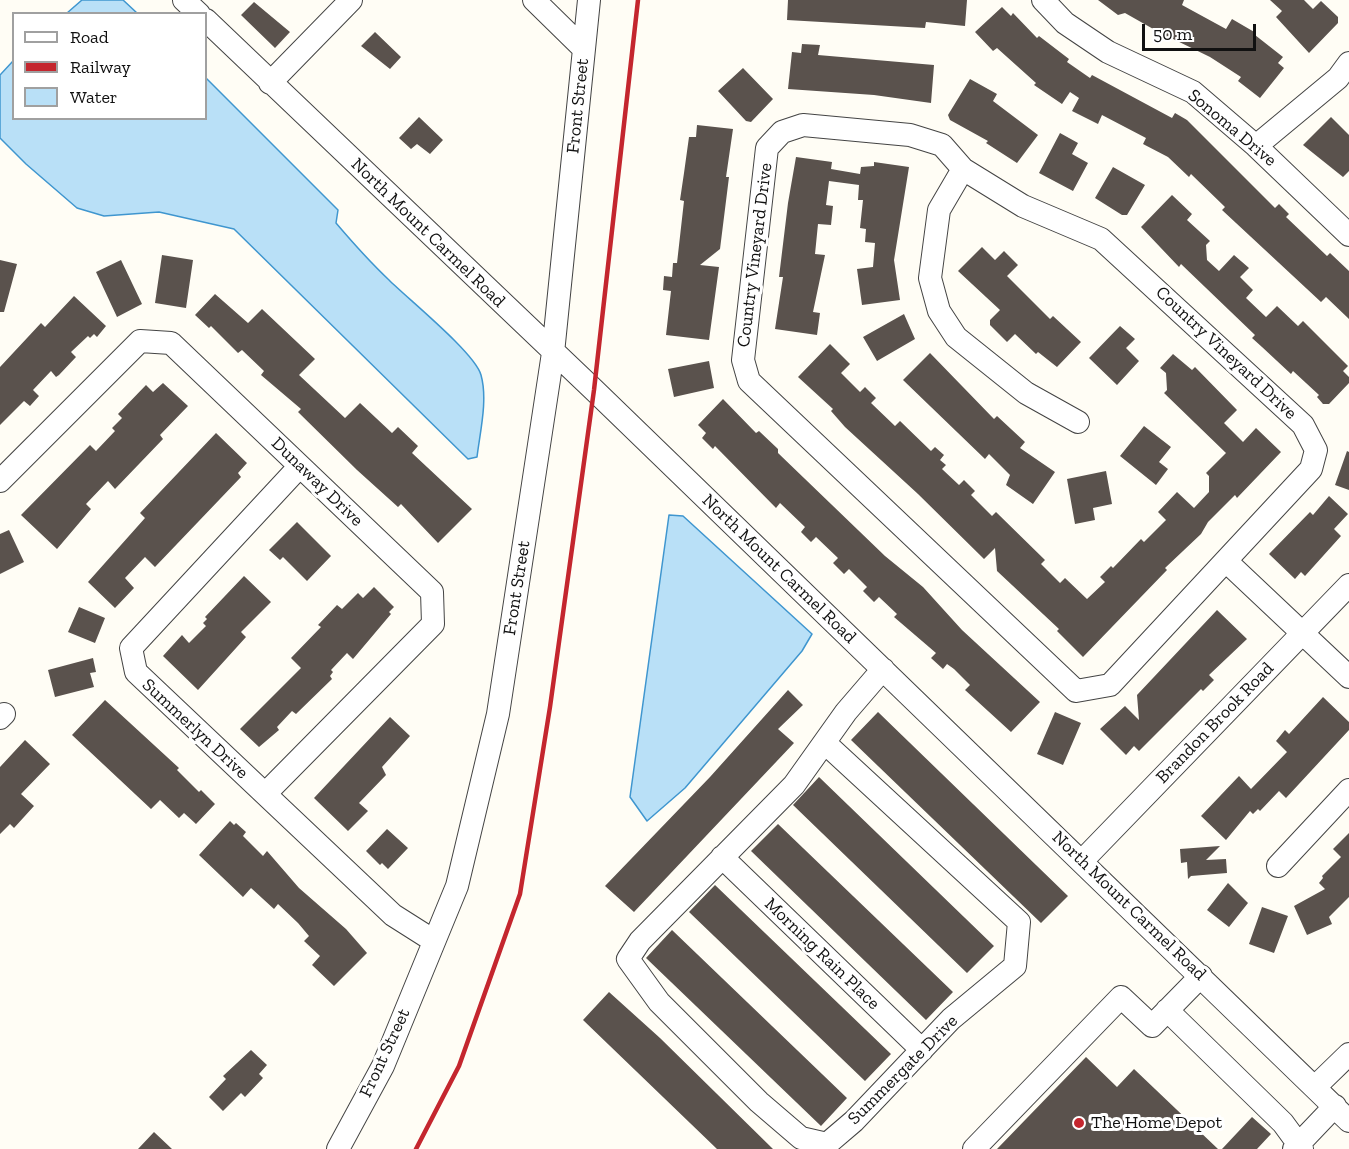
<!DOCTYPE html>
<html>
<head>
<meta charset="utf-8">
<style>
	body { margin:0 }
	#map { position:relative; width:1349px; height:1149px; overflow:hidden; background:#fffdf5; font-family:"Zilla Slab",serif }
	canvas { display:block }
	.legend { position:absolute; left:12px; top:12px; width:195px; height:108px; box-sizing:border-box; background:#fff; border:2px solid #a0a0a0; margin:0; padding:8px 10px; list-style:none; font-size:18px; color:#111 }
	.legend li { display:flex; align-items:center; gap:12px; height:30px }
	.legend b { width:30px; border:2px solid #a0a0a0 }
	.scale { position:absolute; left:1142px; top:24px; width:114px; height:27px; box-sizing:border-box; border:3px solid #111; border-top:0; padding-left:8px; font-size:18px; line-height:21px; white-space:nowrap; color:#111; -webkit-text-stroke:4px #fff; paint-order:stroke }
</style>
</head>
<body>
<div id="map">
<canvas width="1349" height="1149"></canvas>
<ul class="legend">
<li><b style="height:8px;background:#fff"></b>Road</li>
<li><b style="height:8px;background:#c4262e"></b>Railway</li>
<li><b style="height:16px;background:#b9e0f7"></b>Water</li>
</ul>
<div class="scale">50 m</div>
</div>
<script>
const context = document.querySelector('canvas').getContext('2d');
context.lineJoin = 'round';
function paint(path, color) {
  context.fillStyle = color;
  context.fill(path, 'evenodd');
}
function strokePath(path, color, width, dash) {
  context.strokeStyle = color;
  context.lineWidth = width;
  context.lineCap = dash ? 'butt' : 'round';
  context.setLineDash(dash || []);
  context.stroke(path);
}
function write(font, color, halo, rows, align = 'center') {
  context.font = font + ' "Zilla Slab",serif';
  context.lineWidth = 6;
  context.setLineDash([]);
  context.textBaseline = 'middle';
  context.strokeStyle = halo;
  context.fillStyle = color;
  for (const [text, x, y, turn = 0] of rows) {
    context.save();
    context.translate(x, y);
    context.rotate((+turn || 0) * Math.PI / 180);
    context.textAlign = isNaN(turn) ? turn : align;
    if (halo) context.strokeText(text, 0, 0);
    context.fillText(text, 0, 0);
    context.restore();
  }
}
const water = new Path2D(`
	M82,0H123L137,13H67Z
	M13,61L14,118H206V78L338,210L336,223C353,243 370,262 389,280C408,299 475,353 481,375C488,400 480,432 477,457L468,459L234,229L159,212L104,216L77,208L26,164L0,138V75Z
	M669,515L683,516L812,634L802,651L685,788L647,821L630,797Z`);
paint(water, '#b9e0f7');
strokePath(water, '#3f96cf', 1.5);
paint(new Path2D(`
	M788,0H967L965,26L926,22L925,28L787,20Z
	M1098,0H1184L1182,5L1226,29L1232,19L1256,33L1255,35L1283,57L1278,63L1284,68L1260,98L1238,81L1241,77L1210,57L1167,36L1166,39L1153,33L1155,30L1125,13L1118,15Z
	M1270,0H1304L1313,9L1321,1L1338,17V23L1309,53L1276,17L1282,11Z
	M254,2L290,32L275,48L241,15Z
	M1002,7L1011,16L1013,13L1037,38L1039,36L1069,59L1067,62L1090,78L1092,75L1172,118L1175,113L1187,120L1275,208L1279,204L1289,214L1286,217L1327,256L1330,253L1349,271V319L1326,297L1321,302L1236,223L1222,210L1225,207L1191,174L1189,177L1168,157L1143,144L1146,138L1102,115L1098,124L1072,111L1079,98L1070,92L1062,104L1034,85L1036,83L997,48L993,51L975,32Z
	M375,32L401,57L390,69L361,46Z
	M802,44L820,45L818,55L934,65L931,103L874,95L788,89L792,52L801,53Z
	M743,68L773,99L751,122L746,121L718,91Z
	M970,79L997,94L993,101L1038,135L1017,163L986,143L988,141L950,120L948,115Z
	M419,117L443,140L430,154L417,144L411,149L399,138Z
	M1331,117L1349,135V171L1343,177L1303,145Z
	M697,125L733,129L726,177H729L720,249L700,265L719,267L709,340L666,335L671,291L663,290L664,276L672,277L673,263H677L684,201L680,200L684,173L689,137H696Z
	M1060,133L1078,143L1072,154L1088,163L1073,191L1039,173Z
	M796,157L832,162L831,169L860,174L861,167L874,166V162L909,167L894,260L900,300L862,305L857,269L873,267L875,243L865,242L866,229L860,228L863,200H858L859,185L829,181L826,205L833,206L831,225L818,224L815,254L825,255L813,312L820,313L817,335L775,329L783,277H779L788,203Z
	M1113,167L1145,185L1127,215H1122L1095,198Z
	M1172,195L1192,214L1187,220L1210,241L1206,245L1207,260L1219,271L1234,255L1249,268L1240,277L1253,290L1246,298L1266,317L1277,306L1298,326L1303,321L1348,366L1343,371L1349,377V383L1329,404H1323L1317,397L1319,395L1293,371L1291,374L1262,347L1252,338L1255,335L1181,264L1179,267L1141,227Z
	M982,247L995,260L1004,251L1018,265L1007,276L1050,319L1053,316L1081,342L1057,367L1038,352L1036,354L1015,334L1007,342L990,325V320L1000,310L958,271Z
	M162,255L193,260L186,308L155,303Z
	M0,260L17,264L4,312H0Z
	M121,260L142,304L117,317L96,272Z
	M215,294L248,323L262,309L315,359L299,375L345,418L360,403L392,433L398,427L418,446L412,453L472,509L438,543L401,504L398,507L357,470L298,412L301,409L261,375L264,371L242,350L238,353L211,326L209,328L195,315Z
	M74,296L106,326L97,337L94,334L90,338L88,336L71,352L76,357L59,375L56,377L51,371L33,390L39,396L30,406L24,401L0,425V367L41,323L45,327Z
	M904,314L915,339L877,361L863,337Z
	M1120,326L1135,339L1126,348L1139,361L1117,385L1089,358Z
	M830,344L850,364L841,373L860,392L865,387L876,398L871,403L895,426L900,421L931,451L935,447L944,455L940,460L946,465L942,469L959,485L964,480L975,491L971,495L992,516L996,512L1045,560L1041,564L1060,583L1065,578L1087,599L1105,582L1100,577L1111,566L1113,568L1141,539L1144,542L1166,520L1158,512L1177,492L1194,508L1209,492V476L1206,473L1226,453L1164,393L1167,390L1166,373L1160,368L1173,354L1192,370L1195,367L1237,410L1224,423L1243,442L1256,428L1281,452L1237,498L1235,495L1208,522L1201,534L1165,568L1167,570L1083,657L1057,631L1059,629L997,571L995,548L984,559L918,494L845,427L831,411L833,409L798,377Z
	M930,353L994,419L997,416L1025,442L1020,448L1055,472L1033,504L1006,485L1010,475L989,454L985,459L903,380Z
	M709,361L714,388L674,397L668,369Z
	M163,383L188,406L160,435L163,439L115,489L108,481L86,504L91,509L57,549L21,515L90,445L96,451L115,431L112,428L122,418L118,414L146,385L153,392Z
	M723,399L756,433L759,431L778,449V453L885,556L923,587L962,630L1040,702L1011,732L965,690L970,685L954,669L947,664L943,669L931,658L936,653L894,617L897,614L879,597L874,602L863,591L867,587L849,569L844,574L833,563L838,558L816,537L811,542L801,532L805,527L780,503L776,508L715,446L713,449L702,438L706,433L698,425Z
	M1144,426L1171,447L1159,462L1168,469L1156,485L1120,456Z
	M216,433L247,463L238,473L241,477L155,567L145,557L125,578L134,588L115,608L88,582L145,518L140,513Z
	M1347,451L1349,452V490L1335,485Z
	M1106,471L1112,504L1093,508L1095,520L1075,524L1067,479Z
	M1329,496L1348,514L1334,529L1341,536L1305,576L1301,572L1295,579L1269,554L1310,512L1313,515Z
	M297,522L331,556L307,581L283,557L280,560L269,550Z
	M9,530L24,562L0,574V534Z
	M244,576L271,602L241,632L246,637L198,690L163,656L182,635L189,643L206,626L203,623L207,619L205,617Z
	M374,587L394,607L389,612L391,614L353,659L347,653L331,670L333,672L330,676L332,679L296,714L292,711L277,727L279,730L259,747L240,729L301,668L291,658L321,627L318,625L337,605L342,609L358,593L363,598Z
	M79,607L105,618L95,643L68,632Z
	M1217,610L1247,639L1209,675L1214,680L1203,691L1201,689L1139,751L1134,746L1126,755L1100,729L1125,706L1139,720L1137,695Z
	M93,658L96,672L90,673L94,687L55,697L48,670Z
	M788,690L803,705L778,729L794,743L634,912L605,886L710,777Z
	M1323,697L1349,722V730L1286,798L1279,791L1260,811L1258,809L1253,814L1250,811L1226,840L1201,816L1239,776L1251,789L1287,752L1276,741L1285,730L1289,734Z
	M105,700L179,768L177,770L199,792L201,790L215,804L196,824L184,813L179,818L160,800L151,809L72,735Z
	M878,712L1068,896L1041,923L851,740Z
	M1055,712L1081,723L1063,765L1037,754Z
	M390,717L410,736L382,767L386,775L359,803L368,811L348,831L314,798Z
	M25,740L50,764L21,794L34,806L14,828L10,824L0,834V767Z
	M819,777L994,946L967,973L793,805Z
	M230,821L234,825L236,823L246,832L243,836L263,856L267,851L299,888L346,929L367,953L334,986L312,965L320,956L304,941L309,936L298,923L278,904L274,909L251,888L243,897L199,855Z
	M778,824L953,992L926,1020L751,851Z
	M387,829L408,848L388,869L382,863L380,865L366,851Z
	M1349,833V897L1329,917L1332,924L1307,935L1294,906L1325,889L1319,883L1323,878L1322,876L1341,857L1333,849Z
	M1220,846L1206,860L1226,859L1227,873L1191,876L1188,879L1187,862L1181,863L1180,849Z
	M1228,883L1248,903L1229,927L1207,910Z
	M715,885L891,1054L865,1081L689,912Z
	M1262,907L1288,916L1274,953L1249,944Z
	M672,930L847,1098L821,1126L646,958Z
	M609,992L660,1038L773,1149H717L583,1020Z
	M251,1050L267,1065L259,1074L263,1078L245,1097L241,1093L223,1111L209,1097L226,1079L223,1076Z
	M1086,1057L1117,1087L1134,1069L1218,1149H997Z
	M1252,1117L1271,1134L1257,1149H1222Z
	M154,1132L172,1149H138Z`), '#5a524d');
const minor = new Path2D(`
	M184,0L199,14
	M534,0L584,49
	M1043,0L1065,23L1108,52L1193,92L1256,146L1349,235
	M206,20L594,390L1349,1121
	M270,83L351,0
	M803,125L910,135L942,145L963,169L1023,206L1101,239L1303,425L1316,450L1311,469L1110,685L1076,691L749,381L743,360L767,148L782,132Z
	M1256,146L1338,78L1349,63
	M963,169L939,210L930,278L939,311L956,337L1026,393L1078,422
	M300,466L131,648L136,672L393,915L434,941
	M0,481L140,341L171,343L432,592L433,624L265,794
	M1227,562L1349,677
	M0,718L4,714
	M825,743L1019,922L1015,966L951,1019L854,1121L827,1144L801,1138L759,1102L659,1002L628,959L640,941L794,785L846,712L883,669
	M722,857L922,1050
	M1082,861L1349,585
	M1278,866L1349,790
	M1167,1010L1283,1123L1302,1149
	M1315,1087L1349,1054
	M338,1149L383,1066L457,886L498,714L553,353L589,0
	M974,1149L1121,997L1152,1026L1201,976
	M1294,1149L1335,1106`);
strokePath(minor, '#444', 24);
strokePath(minor, '#fff', 22);
strokePath(new Path2D(`
	M416,1149L459,1066L520,894L550,707L594,390L638,0`), '#c4262e', 4.5);
for (const [x, y, r, color] of [
	[1079,1123,6,"#c4262e"]
]) {
  const dot = new Path2D();
  dot.arc(x, y, r, 0, 2 * Math.PI);
  context.fillStyle = color;
  context.fill(dot);
  strokePath(dot, '#fff', 2);
}
write('18px', '#111', '#fff', [
	["Front Street",578,106,-84],
	["Sonoma Drive",1232,128,40],
	["North Mount Carmel Road",428,233,44],
	["Country Vineyard Drive",755,255,-83],
	["Country Vineyard Drive",1226,353,43],
	["Dunaway Drive",317,482,44],
	["North Mount Carmel Road",779,569,44],
	["Front Street",517,588,-81],
	["Brandon Brook Road",1215,723,-46],
	["Summerlyn Drive",195,729,43],
	["North Mount Carmel Road",1129,906,44],
	["Morning Rain Place",822,954,44],
	["Front Street",385,1053,-65],
	["Summergate Drive",903,1070,-45]
]);
write('18px', '#111', '#fff', [
	["The Home Depot",1091,1123]
], 'left');
</script>
</body>
</html>
